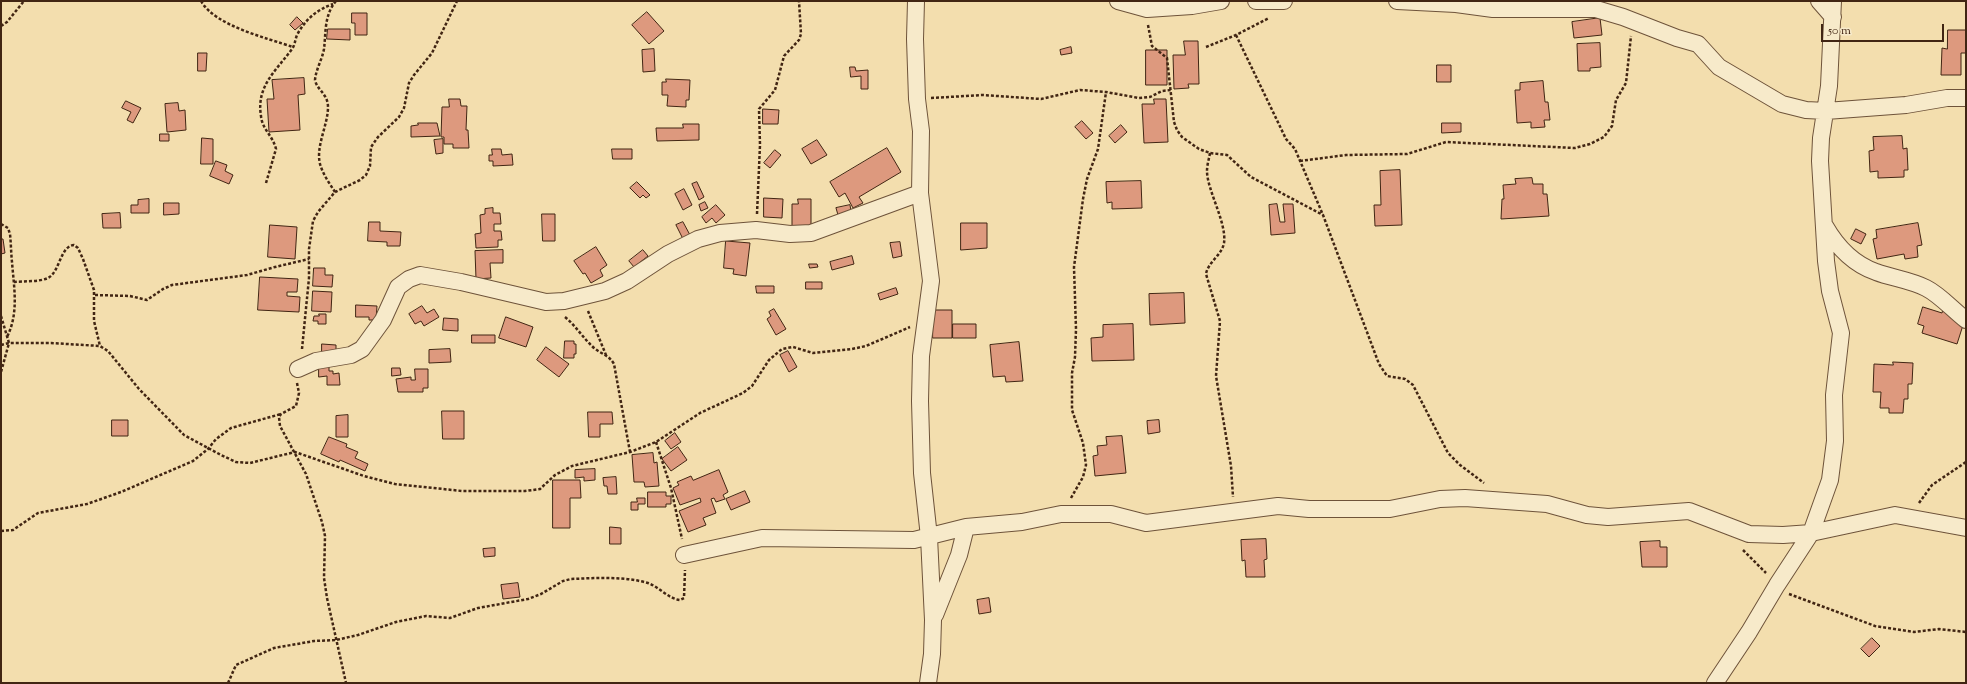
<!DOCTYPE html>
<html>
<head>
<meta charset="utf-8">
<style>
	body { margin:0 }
	#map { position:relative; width:1967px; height:684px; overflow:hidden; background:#f3deae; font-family:"Sorts Mill Goudy",serif }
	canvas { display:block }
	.frame { position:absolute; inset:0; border:2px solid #412513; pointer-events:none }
	.scale { position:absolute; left:1821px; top:24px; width:123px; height:18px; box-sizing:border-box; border:2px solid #412513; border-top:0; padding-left:5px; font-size:12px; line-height:14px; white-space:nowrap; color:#412513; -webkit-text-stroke:3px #f7eaca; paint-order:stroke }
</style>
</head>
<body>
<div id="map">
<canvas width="1967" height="684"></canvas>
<div class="frame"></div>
<div class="scale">50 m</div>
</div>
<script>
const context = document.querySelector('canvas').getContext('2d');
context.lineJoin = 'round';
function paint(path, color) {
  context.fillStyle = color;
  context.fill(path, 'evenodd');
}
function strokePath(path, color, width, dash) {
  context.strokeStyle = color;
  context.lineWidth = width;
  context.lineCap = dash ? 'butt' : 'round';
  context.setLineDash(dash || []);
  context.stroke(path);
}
const building = new Path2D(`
	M647,12L664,31L649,44L632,25Z
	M352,13H367V35H355V23H352Z
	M297,17L303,23L295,30L290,25Z
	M1600,18L1602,35L1574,38L1572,22Z
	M328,29H350V40L327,39Z
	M1948,30H1966V53H1961V75H1941L1942,48L1947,49Z
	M1184,41H1198L1199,84H1188L1189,88L1174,89L1173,55H1185Z
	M1600,43L1601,67L1590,68V71H1578L1577,44Z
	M1071,47L1072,53L1061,55L1060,50Z
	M654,49L655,71L643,72L642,50Z
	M1146,50H1167V85H1146Z
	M198,53H207L206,71H198Z
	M1437,65H1451V82H1437Z
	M850,67H855L856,71L868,70V89H861V76L851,77Z
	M304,78L305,94L298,95L300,130L269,132L267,99H274L272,80Z
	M666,79L690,80L689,100H686V107L667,106L668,95H662V82H666Z
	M1543,81L1545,102H1548L1550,120H1544L1545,127L1531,128V122L1517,123L1515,90H1520V83Z
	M449,99H460L461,106H467L466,130H468L469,148H453V144H444V137H441L442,107H449Z
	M1154,99H1166L1168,142L1144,143L1142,104H1154Z
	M126,101L141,108L133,123L127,120L131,112L122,108Z
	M178,103L179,111L185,110L186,130L167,132L165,104Z
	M763,109L779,110L778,124H763Z
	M1082,121L1093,133L1086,139L1075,127Z
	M418,123H437L440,136L411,137V126L418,125Z
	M1442,123H1461V132L1442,133Z
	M683,124H699V140L657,141L656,128H683Z
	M1121,125L1127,132L1115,143L1109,136Z
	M160,134H169V141H160Z
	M1902,136L1903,149L1907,148L1908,170H1904V177L1878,178V171L1870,172L1869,151L1874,150L1873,137Z
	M202,138L213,139V164H201Z
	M443,139V153L436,154L434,140Z
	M817,140L827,155L811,164L802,149Z
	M887,148L901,172L859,197L863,203L853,208L845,193L839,197L830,182Z
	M492,149H501L502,155L512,154L513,165L493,166V161H489V155H492Z
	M612,149H632V159H613Z
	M775,150L781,155L770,168L764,163Z
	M216,161L227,165L225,171L233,175L229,184L210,176Z
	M1400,170L1402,225L1375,226L1374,205H1381L1380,171Z
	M1532,178L1533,184H1543V194H1547L1549,216L1501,219L1502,199H1504L1503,185L1516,184L1515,179Z
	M1141,181L1142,208L1112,209V202L1107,203L1106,182Z
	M637,182L650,195L646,198L643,195L640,198L630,188Z
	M697,182L704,197L699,200L692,184Z
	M684,189L692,205L683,210L675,194Z
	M764,198L783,199L782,218L764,217Z
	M149,199V213H131V205H138V200Z
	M798,199H811V227H792V204H798Z
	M705,202L708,208L701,211L699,205Z
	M164,203H179V214L164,215Z
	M1277,204L1280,222H1285L1283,204H1293L1295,233L1271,235L1269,205Z
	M716,205L725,215L716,223L712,218L706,223L702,217Z
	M850,205L851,211L838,215L836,208Z
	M493,208V213H500L501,224H494V231H501L502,240H498V247L476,248L475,234L481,233L480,215L485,214V209Z
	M120,213L121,228H103L102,214Z
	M542,214H555V241H543Z
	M369,222H380V231L401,232L400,246H387V242L368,241Z
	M683,222L690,235L683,239L676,225Z
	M961,223H987V248L961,250Z
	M1918,223L1922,245L1917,246L1918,257L1905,259L1904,254L1877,259L1873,239L1877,238L1876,230Z
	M270,225L297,227L295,259L268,257Z
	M1856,229L1866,234L1861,244L1851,239Z
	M1,239H3L5,253L1,254Z
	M726,241L750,243L746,276L733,274L734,269L724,268Z
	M900,242L902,256L893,258L890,243Z
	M596,247L607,265L600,270L603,276L591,283L585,273L583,274L574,261Z
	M503,250V263H490L491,278L476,279L475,251Z
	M643,250L648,256L634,267L629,261Z
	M852,256L854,264L832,270L830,262Z
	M809,264H817L818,267L810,268Z
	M314,268H325V275H333L332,287L313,286Z
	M260,277L298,279L297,292H287V296L300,297L299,312L258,310Z
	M806,282H822V289H806Z
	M756,286H774V293H757Z
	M896,288L898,294L880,300L878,294Z
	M313,291L332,292L331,312L312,311Z
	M1184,293L1185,323L1150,325L1149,294Z
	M356,305L377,306L376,320H369V317H356Z
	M422,306L427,313L434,309L439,317L424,326L421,321L415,324L409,314Z
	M1923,307L1942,313L1943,309L1964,322L1957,344L1922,333L1924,326L1918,324Z
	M774,309L786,329L776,335L767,319L771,316L769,312Z
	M933,310H952V338H933Z
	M319,314H326V324H318V321H313L314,316H319Z
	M506,317L533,327L526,347L499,338Z
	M444,318L458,319V331L443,330Z
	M953,324H976V338H953Z
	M1133,324L1134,360L1092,361L1091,338L1103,337V325Z
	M472,335H495V343H472Z
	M565,341H574V344H576V354H574V358H564Z
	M1019,342L1023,381L1006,382L1005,376L993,377L990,345Z
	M322,344L336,345V353H322Z
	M546,347L569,364L559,377L537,360Z
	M450,349L451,362L429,363V350Z
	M788,351L797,367L789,372L780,355Z
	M1893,362L1913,363L1912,384H1908V399H1904L1903,413H1889V408H1880L1881,392H1873L1874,364L1893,365Z
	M319,367H329V371H333V374L339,373L340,385H327V376L319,377Z
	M392,368H400L401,375L392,376Z
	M415,369H428V388H423V392H398L396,379L411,377V380H415Z
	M442,411H464V439H443Z
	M588,412H612L613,424H600V437H589Z
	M348,415V437H336V416Z
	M112,420H128V436H112Z
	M1159,420L1160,432L1148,434L1147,421Z
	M675,433L681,442L671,449L665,441Z
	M1122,436L1126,473L1095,476L1093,456L1098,455L1097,446L1107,445L1106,437Z
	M329,437L347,444L346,447L358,452L355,458L368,464L365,471L340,460L339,462L321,454Z
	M678,447L687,460L671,471L662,459Z
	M653,453L654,463L657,462L659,486L645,487L644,482H634L632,455Z
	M595,469V480L584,481V477L575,478V470Z
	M719,470L728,492L723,495L725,499L716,502L714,498L711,499L716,513L703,518L706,525L688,532L679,511L701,502L700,498L680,505L673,488L679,485L677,482L691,476L693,480Z
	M616,477L617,494H608L607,486H604L603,478Z
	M553,480H580L581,498H570V528H553Z
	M745,491L750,502L731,510L726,499Z
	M648,492H666V496H671V504H666V507H648Z
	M637,498H645V504H638V510H631V502H637Z
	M610,527L621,528V544H610Z
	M1266,539L1267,559L1264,560L1265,577H1246L1245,560L1242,561L1241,540Z
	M1660,541V547H1667V567H1642L1640,542Z
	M495,548V556L484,557L483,549Z
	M518,583L520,597L503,599L501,585Z
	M989,598L991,612L979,614L977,600Z
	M1872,638L1880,646L1869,657L1861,649Z`);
paint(building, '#dd997e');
strokePath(building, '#412513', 1);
const street = new Path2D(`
	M916,1L915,39L917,99L921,131L920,193L931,281L921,356L920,401L922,473L929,537L933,620L932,654L928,683
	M1118,1L1147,9L1192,6L1221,1
	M1256,1H1284
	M1397,1L1456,4L1493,9H1596L1623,17L1677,38L1698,44L1719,67L1782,104L1806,110L1826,111L1906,105L1947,98H1966
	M1819,1L1833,17
	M1825,226C1837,247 1853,264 1876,272C1892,278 1910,280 1926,288C1940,295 1953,310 1966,320
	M298,369L316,361L351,355L362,349L383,320L398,287L409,279L420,275L461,282L546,302L564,301L605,291L627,281L668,254L698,239L720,233L756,230L790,234L811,233L920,193
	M684,555L762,538L914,540L966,527L1022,522L1061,514H1111L1146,523L1278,506L1309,509H1390L1440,499L1465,498L1547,504L1587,515L1608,517L1689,511L1749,534L1783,535L1811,533L1895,515L1966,528
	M935,615L959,555L966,527
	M1715,683L1749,632L1777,585L1811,533L1830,480L1835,441L1834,395L1841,333L1830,291L1826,261L1820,161L1821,138L1829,86L1833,1`);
strokePath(street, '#6e533a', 18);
strokePath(new Path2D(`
	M201,1C215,26 267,38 293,47
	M1148,25L1152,46L1167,58L1174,122L1177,130L1182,137L1199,149L1210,153L1227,155L1251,177L1323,215
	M1,26L7,22L24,1
	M1236,35L1286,139L1295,149L1323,215L1379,364L1387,376L1405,379L1413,385L1448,453L1460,465L1484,483
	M1206,47L1236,35L1269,18
	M931,98L983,95L1041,99L1080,90L1106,92L1139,98L1150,97L1162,91L1171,90
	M1210,153C1209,159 1207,165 1207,171C1207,190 1227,223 1224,243C1222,255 1208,262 1206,274L1220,321L1216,376L1231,466L1233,497
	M1300,161L1346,155L1407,154L1446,142L1575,148L1590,144L1604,137L1612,126L1616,100L1626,83L1631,36
	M266,183L276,149C273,136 262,129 261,116C256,86 276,71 292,49C295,45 295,40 297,35C305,20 316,10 333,4
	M335,192C330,184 324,176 321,167C314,149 328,126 328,107C328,94 317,90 315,80C316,69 322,60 324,49C326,33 324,15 336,1
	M757,214L760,145L759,109L775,90L784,56L799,40L801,34L799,1
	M1,224L8,228L10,234C11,243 11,253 12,262C14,288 19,313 7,337
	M14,282C24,281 39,282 48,278C60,272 60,246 74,245L78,248L83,259L94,290V321L100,346
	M95,295L130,296L147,300L163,289L172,285L247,275L275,267L309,259
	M588,311L606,355
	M1,316L9,343L1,372
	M565,317C576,326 583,338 594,348C601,354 609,355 614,364L630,452
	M1,345L9,343H51L100,346L108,351L139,389L184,435L221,455L236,462L250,463L295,452L364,476L395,484L462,491H525L540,489L555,475L572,466L630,452L656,442L700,413L743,393L752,386L769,360L782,349L793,347L813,353L852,349L866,346L910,327
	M302,349L309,278V249L313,221L318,212L335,192L360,180L366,175L370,166L371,147L378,137L399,117L404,108L409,83L414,75L432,53L457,1
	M297,383L299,393L296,406L281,414L279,417L280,426L306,474L322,522L325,536L324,578L327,598L346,683
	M656,442L671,488L682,539
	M1071,498L1083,477L1086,465L1083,443L1072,410V373L1075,357L1076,329L1074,267L1083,199L1087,179L1098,149L1106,92
	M1919,503L1932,485L1966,462
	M1,531L13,530L38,513L87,504L121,492L193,461L208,449L216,439L231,428L281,414
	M1743,550L1766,573
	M1789,594L1875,626L1914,632L1939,629L1966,632
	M228,683L236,665L274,648L314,641L336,640L358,635L396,622L426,616L450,618L478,608L528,599L541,594L563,581L571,579C596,578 623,576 648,583C659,587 669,599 680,600L684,598L685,570`), '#412513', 2.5, [3, 2]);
strokePath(street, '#f7eaca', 16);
</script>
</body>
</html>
